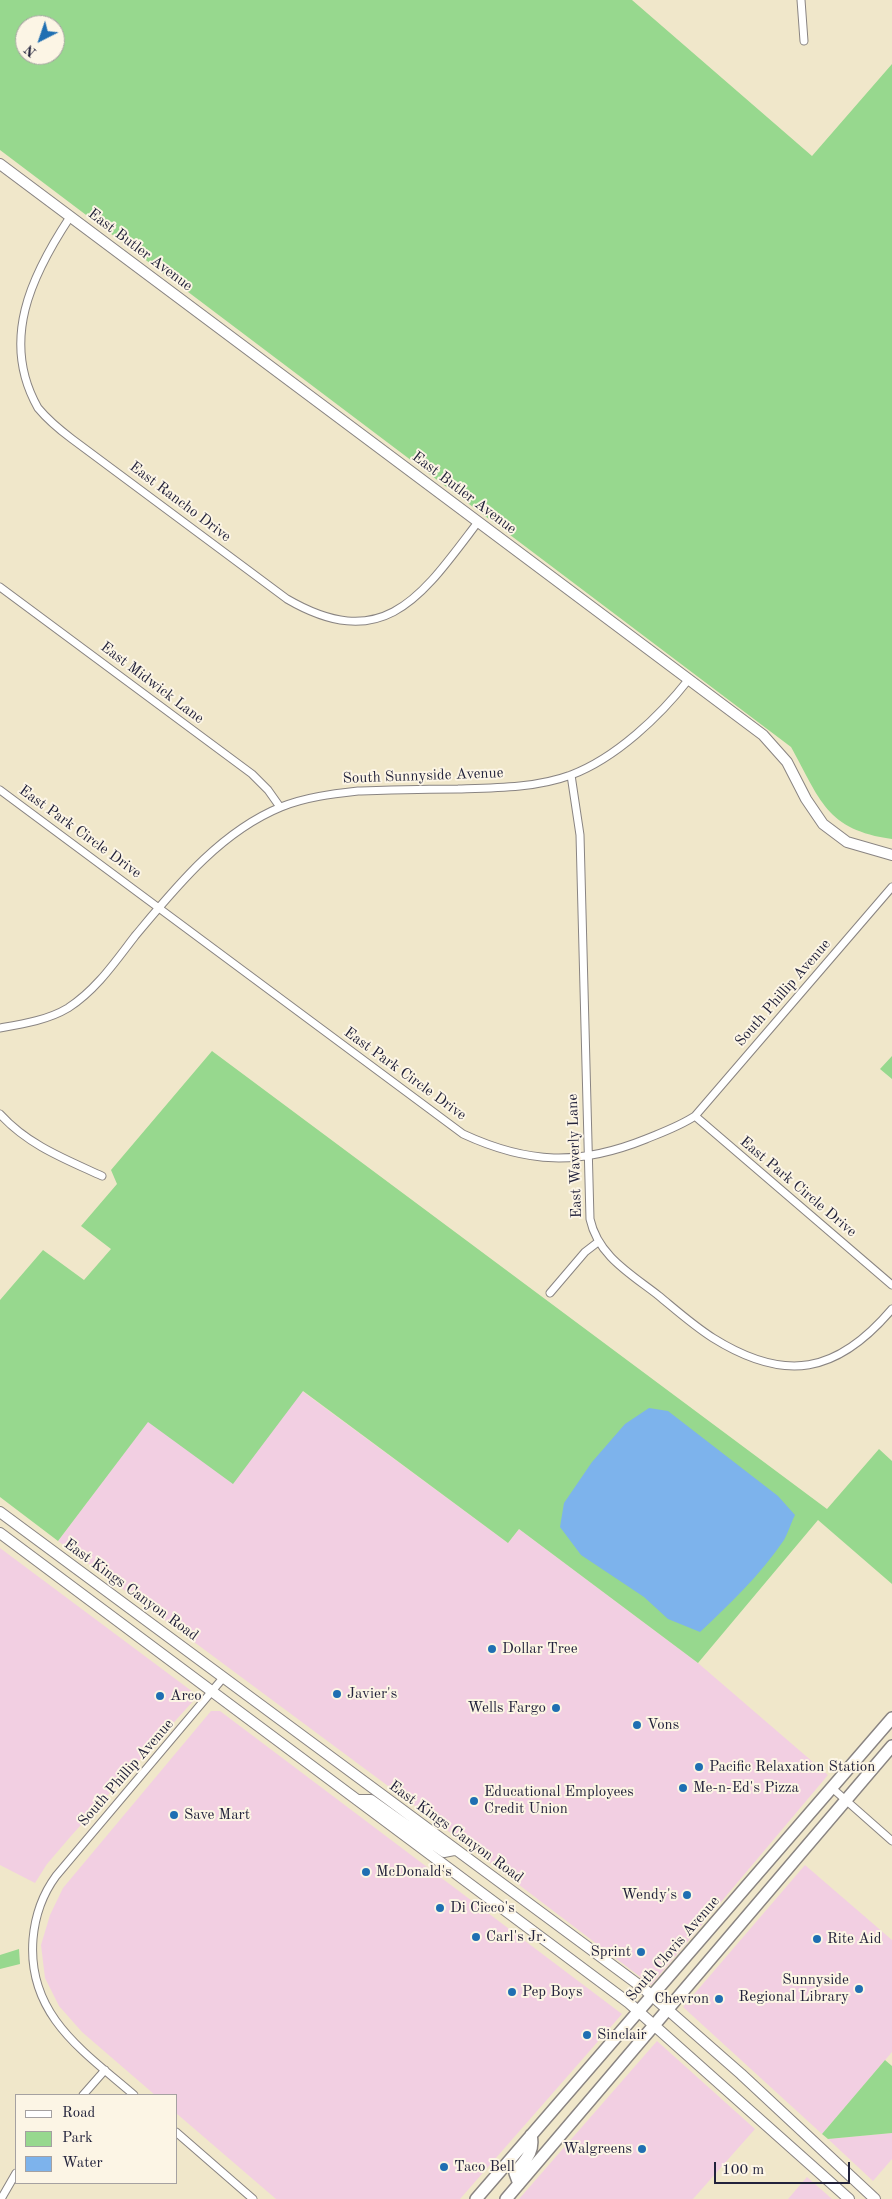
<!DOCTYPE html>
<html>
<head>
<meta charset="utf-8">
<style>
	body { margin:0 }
	#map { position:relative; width:892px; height:2199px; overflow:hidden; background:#f0e7ca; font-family:"Old Standard TT",serif }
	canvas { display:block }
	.legend { position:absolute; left:15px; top:2094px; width:162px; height:90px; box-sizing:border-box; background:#fcf5e5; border:1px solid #a5a1a1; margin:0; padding:6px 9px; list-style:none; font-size:15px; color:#22223b }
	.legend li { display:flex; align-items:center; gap:10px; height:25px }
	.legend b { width:25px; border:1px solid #a5a1a1 }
	.north { position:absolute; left:15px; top:15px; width:50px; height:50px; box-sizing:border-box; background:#fcf5e5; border:1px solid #a5a1a1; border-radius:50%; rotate:221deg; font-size:14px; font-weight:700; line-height:20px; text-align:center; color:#22223b }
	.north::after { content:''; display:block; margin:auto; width:18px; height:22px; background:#1f6fb2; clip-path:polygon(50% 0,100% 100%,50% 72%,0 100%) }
	.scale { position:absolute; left:714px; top:2162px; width:136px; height:22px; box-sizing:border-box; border:2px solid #22223b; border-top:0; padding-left:6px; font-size:15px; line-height:18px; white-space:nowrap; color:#22223b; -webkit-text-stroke:4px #fcf5e5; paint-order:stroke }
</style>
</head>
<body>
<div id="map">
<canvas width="892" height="2199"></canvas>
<ul class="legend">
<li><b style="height:6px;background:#fff"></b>Road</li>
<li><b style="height:14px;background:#97d88e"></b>Park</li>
<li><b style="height:14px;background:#7db3ec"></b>Water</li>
</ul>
<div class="north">N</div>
<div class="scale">100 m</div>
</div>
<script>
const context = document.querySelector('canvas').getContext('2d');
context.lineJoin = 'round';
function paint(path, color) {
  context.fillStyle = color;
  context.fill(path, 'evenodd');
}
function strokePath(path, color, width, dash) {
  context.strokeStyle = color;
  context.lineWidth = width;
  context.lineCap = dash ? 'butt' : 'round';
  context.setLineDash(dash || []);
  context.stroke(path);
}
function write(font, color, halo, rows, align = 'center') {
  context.font = font + ' "Old Standard TT",serif';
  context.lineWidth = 4;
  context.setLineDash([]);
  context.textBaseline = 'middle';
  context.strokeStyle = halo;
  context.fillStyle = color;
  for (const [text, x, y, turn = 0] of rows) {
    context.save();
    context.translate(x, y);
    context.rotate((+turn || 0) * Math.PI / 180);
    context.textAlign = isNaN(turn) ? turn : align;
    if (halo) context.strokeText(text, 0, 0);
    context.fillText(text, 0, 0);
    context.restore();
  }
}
paint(new Path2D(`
	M302,1391L508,1543L519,1529L698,1663L828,1775L651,1985L415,1806L58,1541L148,1421L233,1483Z
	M0,1548L193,1692L195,1699L71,1836L47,1864L35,1883L0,1865Z
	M211,1711H220L622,2014L460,2199H276L176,2113V2095H155L82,2032L59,2006L45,1978L41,1945L50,1915L63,1888Z
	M805,1865L892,1940V2052L822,2134L683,2007Z
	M657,2041L755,2129L693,2199H519Z
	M892,2133V2159L873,2181L828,2139Z
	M807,2177L832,2199H788Z`), '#f2cfe2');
paint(new Path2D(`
	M0,0H632L812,156L892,64V839C826,830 820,799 791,747L0,150ZM25,25H55V55H25Z
	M212,1051L827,1509L879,1449L892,1461V1584L818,1520L698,1663L519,1529L508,1543L303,1391L233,1484L148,1422L58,1541L0,1497V1300L43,1250L84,1280L111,1249L81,1226L117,1184L111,1170Z
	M892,1056V1079L880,1069Z
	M19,1949L20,1964L0,1969V1955Z
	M885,2060L892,2066V2133L828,2139L822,2134Z`), '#97d88e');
paint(new Path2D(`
	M649,1408L668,1411L778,1496L795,1515C791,1523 788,1533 784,1540C761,1574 730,1604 700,1632L668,1619L644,1597L581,1555L560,1527L564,1503L592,1462L625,1424Z`), '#7db3ec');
const street = new Path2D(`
	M801,0L804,41
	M70,217C31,276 0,341 38,408C48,420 60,430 72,439L287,599C385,656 423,594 478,522
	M0,587L252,774L268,790L280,807
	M571,775L580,835L590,1219C598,1256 631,1274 659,1296C676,1310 694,1326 713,1338C785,1383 837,1374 892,1309
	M0,790L463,1134C528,1164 579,1166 646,1139C663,1132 680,1126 695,1116L892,1285
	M0,1028C23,1024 48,1020 68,1008C96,990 115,962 135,936C176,887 220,832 281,807C306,797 332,794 358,791C392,790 425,789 458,789C495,788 536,788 571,775C616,758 660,716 689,679
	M0,1114C28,1145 65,1159 102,1176
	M695,1116L892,887
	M550,1293L585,1252L598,1242
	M832,1788L892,1841
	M83,2095L105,2070
	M134,2095C83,2051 27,2015 33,1939C35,1916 42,1895 56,1876L223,1678
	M176,2132L253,2199
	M1,2199L16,2173`);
const secondary = new Path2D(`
	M0,164L763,735L787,762L806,799L823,824L847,842L892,855
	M0,1512L643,1988L741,2074L875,2199
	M0,1533L629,2003L849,2199
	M359,1800H371L444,1852L454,1850`);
const primary = new Path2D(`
	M519,2184L515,2173C525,2160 535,2152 531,2135
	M476,2199L892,1718
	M506,2199L892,1746`);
strokePath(street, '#898482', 9);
strokePath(secondary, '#898482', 12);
strokePath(primary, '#898482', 14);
strokePath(street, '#fff', 7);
strokePath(secondary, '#fff', 10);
strokePath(primary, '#fff', 11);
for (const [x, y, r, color] of [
	[492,1649,5,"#1f6fb2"],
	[337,1694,5,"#1f6fb2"],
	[160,1696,5,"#1f6fb2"],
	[556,1708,5,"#1f6fb2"],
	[637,1725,5,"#1f6fb2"],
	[699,1767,5,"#1f6fb2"],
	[683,1788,5,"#1f6fb2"],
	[474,1801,5,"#1f6fb2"],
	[174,1815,5,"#1f6fb2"],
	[366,1872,5,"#1f6fb2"],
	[687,1895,5,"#1f6fb2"],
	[440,1908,5,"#1f6fb2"],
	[476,1937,5,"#1f6fb2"],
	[817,1939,5,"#1f6fb2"],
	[641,1952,5,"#1f6fb2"],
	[859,1989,5,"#1f6fb2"],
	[512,1992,5,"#1f6fb2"],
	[719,1999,5,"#1f6fb2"],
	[587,2035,5,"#1f6fb2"],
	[642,2149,5,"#1f6fb2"],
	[444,2167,5,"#1f6fb2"]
]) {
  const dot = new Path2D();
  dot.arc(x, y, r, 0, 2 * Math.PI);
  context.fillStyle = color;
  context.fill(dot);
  strokePath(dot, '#fcf5e5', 2);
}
write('15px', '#22223b', '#fcf5e5', [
	["East Butler Avenue",140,250,37],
	["East Butler Avenue",464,493,37],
	["East Rancho Drive",180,502,37],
	["East Midwick Lane",152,683,37],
	["South Sunnyside Avenue",423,776,-2],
	["East Park Circle Drive",80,832,36],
	["South Phillip Avenue",783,993,-49],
	["East Park Circle Drive",405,1074,36],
	["East Waverly Lane",575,1156,-92],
	["East Park Circle Drive",798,1187,40],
	["East Kings Canyon Road",131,1590,36],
	["South Phillip Avenue",126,1773,-49],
	["East Kings Canyon Road",456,1832,36],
	["South Clovis Avenue",673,1949,-49]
]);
write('15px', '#22223b', '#fcf5e5', [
	["Dollar Tree",502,1649],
	["Javier's",347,1694],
	["Arco",170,1696],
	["Wells Fargo",546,1708,"right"],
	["Vons",647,1725],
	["Pacific Relaxation Station",709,1767],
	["Me-n-Ed's Pizza",693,1788],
	["Educational Employees",484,1792],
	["Credit Union",484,1809],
	["Save Mart",184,1815],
	["McDonald's",376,1872],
	["Wendy's",677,1895,"right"],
	["Di Cicco's",450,1908],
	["Carl's Jr.",486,1937],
	["Rite Aid",827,1939],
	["Sprint",631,1952,"right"],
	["Sunnyside",849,1980,"right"],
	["Regional Library",849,1997,"right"],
	["Pep Boys",522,1992],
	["Chevron",709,1999,"right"],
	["Sinclair",597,2035],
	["Walgreens",632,2149,"right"],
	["Taco Bell",454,2167]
], 'left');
</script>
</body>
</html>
